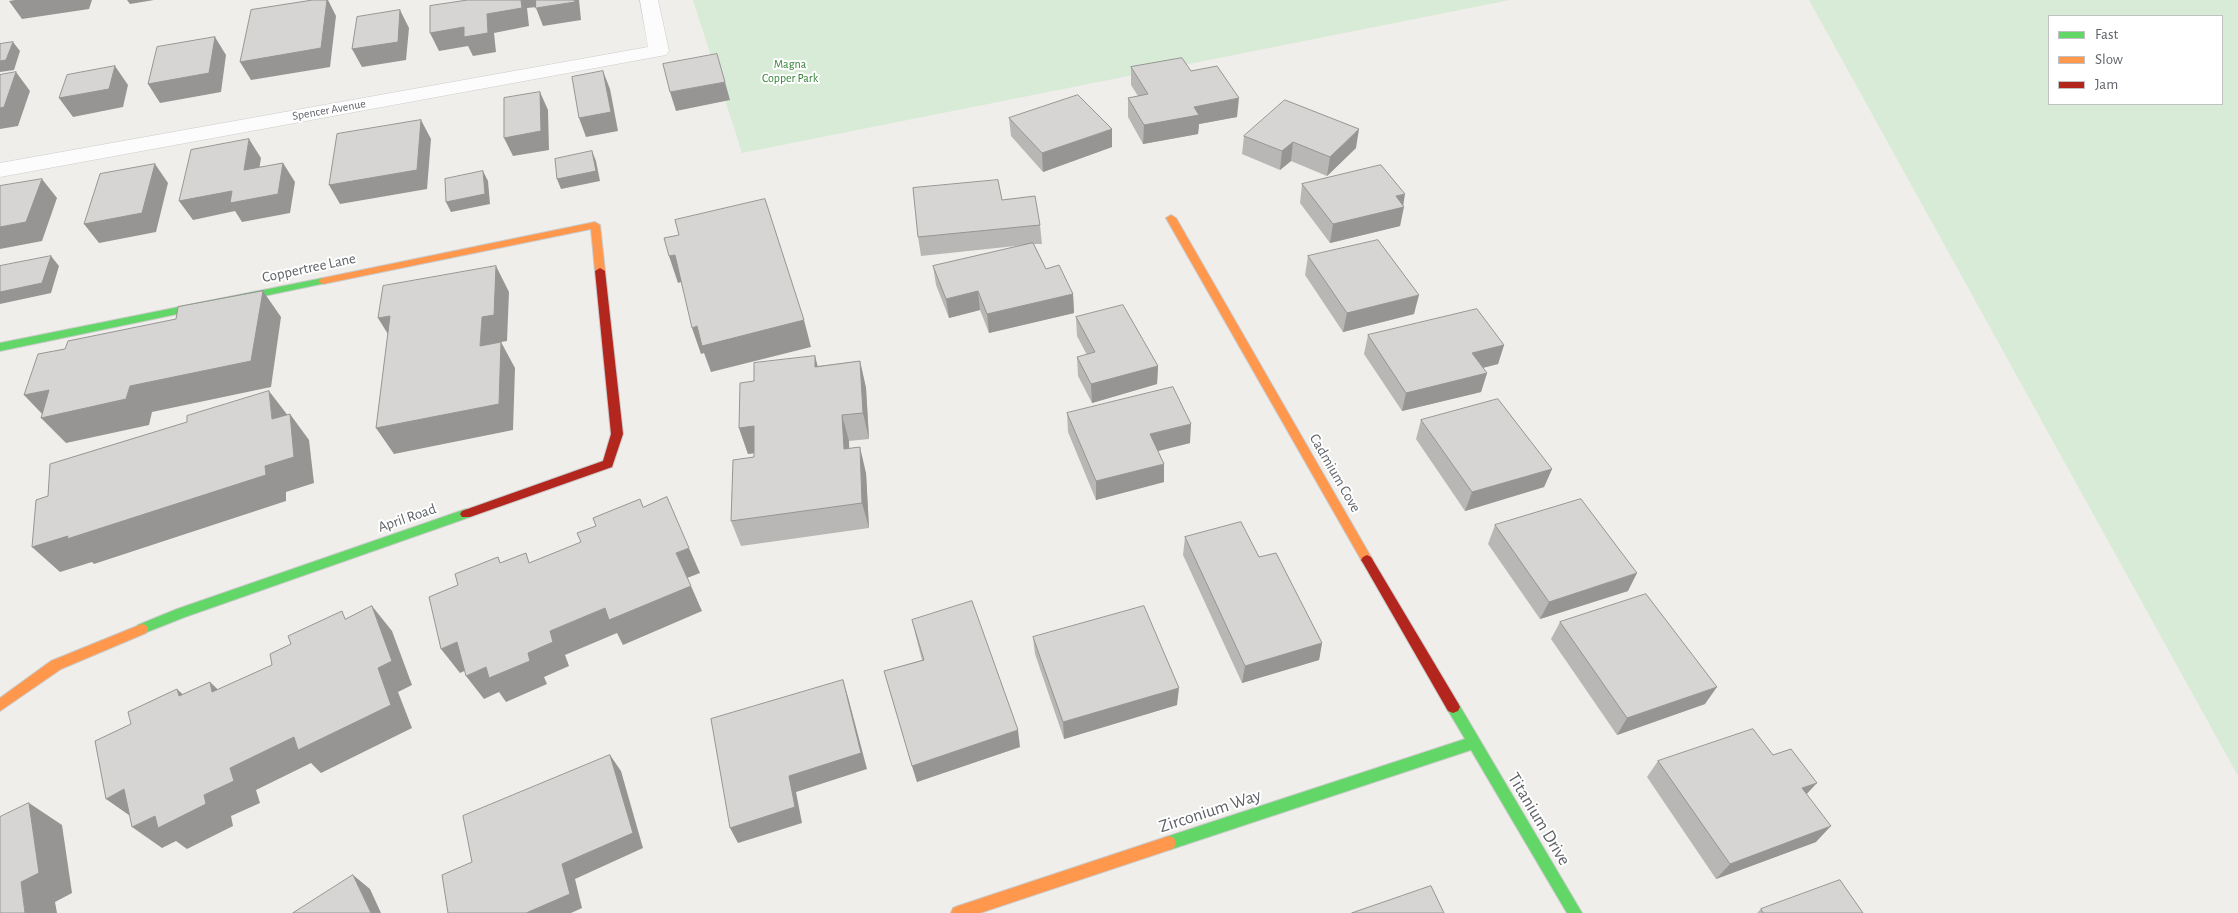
<!DOCTYPE html>
<html>
<head>
<meta charset="utf-8">
<style>
	body { margin:0 }
	#map { position:relative; width:2238px; height:913px; overflow:hidden; background:#efeeea; font-family:"Alegreya Sans",sans-serif }
	canvas { display:block }
	.legend { position:absolute; left:2048px; top:15px; width:175px; height:90px; box-sizing:border-box; background:#fff; border:1px solid #bfc1c3; margin:0; padding:6px 9px; list-style:none; font-size:15px; color:#5f6368 }
	.legend li { display:flex; align-items:center; gap:10px; height:25px }
	.legend b { width:25px; border:1px solid #bfc1c3 }
</style>
</head>
<body>
<div id="map">
<canvas width="2238" height="913"></canvas>
<ul class="legend">
<li><b style="height:6px;background:#63d668"></b>Fast</li>
<li><b style="height:6px;background:#ff974d"></b>Slow</li>
<li><b style="height:6px;background:#b3261e"></b>Jam</li>
</ul>
</div>
<script>
const context = document.querySelector('canvas').getContext('2d');
context.lineJoin = 'round';
function paint(path, color) {
  context.fillStyle = color;
  context.fill(path, 'evenodd');
}
function strokePath(path, color, width, dash) {
  context.strokeStyle = color;
  context.lineWidth = width;
  context.lineCap = dash ? 'butt' : 'round';
  context.setLineDash(dash || []);
  context.stroke(path);
}
function write(font, color, halo, rows, align = 'center') {
  context.font = font + ' "Alegreya Sans",sans-serif';
  context.lineWidth = 4;
  context.setLineDash([]);
  context.textBaseline = 'middle';
  context.strokeStyle = halo;
  context.fillStyle = color;
  for (const [text, x, y, turn = 0] of rows) {
    context.save();
    context.translate(x, y);
    context.rotate((+turn || 0) * Math.PI / 180);
    context.textAlign = isNaN(turn) ? turn : align;
    if (halo) context.strokeText(text, 0, 0);
    context.fillText(text, 0, 0);
    context.restore();
  }
}
paint(new Path2D(`
	M693,0H1510L742,153Z
	M1809,0H2238V776ZM2222,16V104H2049V16Z`), '#d8ebd6');
const street = new Path2D(`
	M640,0H658L669,51L666,55L0,177V163L648,47Z`);
const fast = new Path2D(`
	M323,278L326,279L328,281L326,283L0,351V343Z
	M466,509L470,511L472,514L470,517L185,617L142,634L138,633L136,629L138,625L177,609Z
	M1453,701L1458,703L1582,913H1567L1471,750L1169,850L1164,848L1162,843L1164,838L1169,836L1465,739L1446,707L1448,703Z`);
const slow = new Path2D(`
	M1171,215L1176,218L1371,557L1373,560L1371,563L1367,565L1363,563L1166,218Z
	M595,222L600,225L605,271L600,274L595,271L591,229L323,284L318,281L323,278Z
	M142,624L146,625L148,629L146,633L61,669L0,711V698L51,661Z
	M1169,836L1174,838L1176,843L1174,848L1169,850L980,913H951L953,908L958,906Z`);
const jam = new Path2D(`
	M600,268L605,271L623,434L612,467L470,517H462L460,514L462,511L603,461L611,434L595,271Z
	M1367,555L1371,557L1458,703L1460,707L1458,711L1453,713L1448,711L1363,563L1361,560L1363,557Z`);
strokePath(street, '#cbcccc', 1);
strokePath(fast, '#cacacb', 2);
strokePath(slow, '#cacacb', 2);
strokePath(jam, '#cacacb', 2);
paint(street, '#fdfcfc');
paint(fast, '#63d668');
paint(slow, '#ff974d');
paint(jam, '#b3261e');
paint(new Path2D(`
	M1131,67L1191,71L1237,117L1199,124L1198,134L1143,144L1128,117V98L1138,96L1131,85Z
	M1009,118L1112,147L1043,172L1011,136Z
	M1244,136L1356,148L1327,176L1291,161L1280,170L1242,154Z
	M1302,184L1403,205L1400,226L1330,243L1300,203Z
	M1002,200L1040,225L1042,244H1034L1046,269L1073,294L1074,313L989,333L980,310L949,318L936,285L933,266L1025,245L921,256L918,237Z
	M1308,256L1414,314L1343,332L1305,275Z
	M1076,317L1158,366L1157,384L1092,403L1078,376L1077,357L1087,355L1077,336Z
	M1368,335L1504,345L1498,364L1483,368L1487,373L1481,392L1402,411L1364,354Z
	M860,361L866,388L869,439L849,441V449L866,473L869,528L741,546L731,521L754,457V453L748,454L739,428L754,381L818,366Z
	M1067,413L1190,443L1158,451L1164,482L1096,500L1068,432Z
	M1421,420L1552,469L1544,487L1465,511L1416,439Z
	M1495,525L1628,591L1540,619L1488,544Z
	M1185,537L1259,557L1322,643L1319,660L1242,683L1183,555Z
	M912,620L1020,747L917,782L884,671L922,660L916,637Z
	M1560,622L1705,704L1617,735L1551,639Z
	M1033,637L1177,705L1064,739L1035,654Z
	M1773,755L1807,794L1816,842L1716,879L1647,777L1658,761Z
	M1761,909L1863,913H1757Z`), '#b8b7b5');
paint(new Path2D(`
	M15,0H92L89,9L22,19L9,1Z
	M127,0H154L130,4Z
	M327,0H328L336,16L330,67L251,80L240,62Z
	M516,0H537V7L527,8L529,26L494,33L496,52L473,56L468,46L439,51L430,33Z
	M574,0H579L581,20L543,26L536,8Z
	M400,10L409,28L406,60L362,67L352,49Z
	M215,37L226,55L221,92L160,103L148,84Z
	M13,42L20,51L14,70L0,72V61Z
	M115,66L128,85L123,107L73,117L59,98Z
	M603,71L610,89L618,131L586,137L579,118Z
	M16,72L30,91L18,126L0,129V108Z
	M725,82L730,100L676,111L670,92Z
	M540,92L548,110L549,150L513,156L504,138Z
	M1239,98L1237,117L1199,124L1198,134L1143,144L1144,125L1194,107Z
	M421,120L431,139L427,189L340,204L329,185Z
	M1112,129V147L1043,172L1042,153Z
	M1359,129L1356,148L1327,176L1330,157Z
	M249,139L261,158L256,189L244,170Z
	M1293,142L1291,161L1280,170L1282,151Z
	M592,151L596,161L600,181L561,189L557,179Z
	M283,163L295,182L290,213L242,222L235,211L193,220L179,201Z
	M155,164L168,183L156,232L99,243L84,224Z
	M483,171L488,181L490,204L451,212L446,202Z
	M42,179L57,198L42,241L0,249V227Z
	M1405,194L1403,207H1404L1400,226L1330,243L1333,224L1396,196Z
	M675,255L684,281L678,283L669,256Z
	M51,256L59,266L51,293L0,304V292Z
	M496,266L509,292L507,341L501,342L515,368L513,430L394,454L376,428L480,346L482,317Z
	M263,291L281,317L271,387L152,412L149,425L66,443L41,418L45,417L24,395L49,390L130,386Z
	M978,291L980,310L949,318L946,299Z
	M1073,294L1074,313L989,333L987,314Z
	M1419,295L1414,314L1343,332L1347,313Z
	M390,316L394,344L378,318Z
	M804,320L811,347L711,372L704,353L701,354L692,328L697,326Z
	M1504,345L1498,364L1466,372L1472,353Z
	M815,356L822,382L815,367Z
	M860,361L866,388L869,439L863,413Z
	M1158,366L1157,384L1092,403L1091,384Z
	M1487,373L1481,392L1402,411L1406,393Z
	M269,391L289,417L272,419Z
	M290,414L309,440L314,483L286,492V501L94,564L92,562L60,572L32,547L265,466Z
	M842,415L849,441L850,475L844,449Z
	M1191,424L1190,443L1150,453V434Z
	M754,426L763,452L748,454L739,428Z
	M860,447L866,473L869,528L862,503Z
	M1164,464V482L1096,500V481Z
	M1552,469L1544,487L1465,511L1472,492Z
	M689,548L700,573L687,578L676,553Z
	M1637,573L1628,591L1540,619L1549,602Z
	M691,586L702,611L623,645L617,633L565,655L569,666L544,677L547,684L506,702L499,692L484,699L466,676L486,667L528,653L550,631L605,608Z
	M372,606L392,631L412,685L398,692L412,728L321,773L311,763L256,790L260,803L231,816L233,826L187,849L176,841L162,848L132,827L155,816L204,795L230,768L378,668Z
	M457,642L475,666L460,673L441,649Z
	M1322,643L1319,660L1242,683L1245,666Z
	M843,680L848,697L867,769L796,792L802,823L738,843L730,828L789,776Z
	M210,682L235,706L212,692Z
	M1717,687L1705,704L1617,735L1627,718Z
	M1179,688L1177,705L1064,739L1063,722Z
	M177,689L203,713L179,696Z
	M1018,730L1020,747L917,782L912,766Z
	M610,755L621,771L643,848L575,879L582,908L571,913H526L562,864Z
	M1817,783L1802,799V788Z
	M124,789L136,820L106,799Z
	M29,803L62,825L72,893L55,902L57,913H25L21,882Z
	M1831,826L1816,842L1716,879L1730,864Z
	M353,875L370,889L381,913H371Z`), '#969594');
const building = new Path2D(`
	M313,0H327L321,48L240,62L251,10Z
	M468,0H521L522,8L487,14L488,33L464,37V27L430,33V6Z
	M536,0H574L575,2L536,8Z
	M400,10L398,42L352,49L357,17Z
	M215,37L209,73L148,84L157,47Z
	M13,42L6,60L0,61V44Z
	M717,54L725,82L670,92L663,64Z
	M1182,58L1191,71L1217,66L1239,98L1194,107L1199,115L1144,125L1128,98L1148,94L1131,67Z
	M115,66L109,89L59,98L67,75Z
	M603,71L611,112L579,118L572,77Z
	M16,72L4,107L0,108V75Z
	M540,92L541,131L504,138V98Z
	M1078,95L1112,129L1042,153L1009,118Z
	M1285,100L1359,129L1330,157L1293,142L1282,151L1244,136Z
	M421,120L417,170L329,185L337,134Z
	M249,139L244,170L283,163L278,194L230,203L232,191L179,201L191,150Z
	M592,151L596,171L557,179L555,159Z
	M155,164L142,213L84,224L100,174Z
	M1381,165L1405,194L1396,196L1404,207L1333,224L1302,184Z
	M483,171L485,194L446,202L445,179Z
	M42,179L26,222L0,227V186Z
	M998,180L1002,200L1035,196L1040,225L918,237L913,188Z
	M765,199L804,320L702,346L697,326L692,328L675,255L669,256L664,238L679,235L675,220Z
	M1378,240L1419,295L1347,313L1308,256Z
	M1033,243L1046,269L1059,265L1073,294L987,314L978,291L946,299L933,266Z
	M51,256L42,283L0,292V266Z
	M496,266L494,315L482,317L480,346L501,342L499,404L376,428L390,316L378,318L383,286Z
	M263,291L251,361L130,386L126,399L41,418L49,390L24,395L38,354L65,349L68,341L176,319L178,307Z
	M1123,305L1158,366L1091,384L1077,357L1095,352L1076,317Z
	M1477,309L1504,345L1472,353L1487,373L1406,393L1368,335Z
	M815,356V367L860,361L863,413L842,415L844,449L860,447L862,503L731,521L733,460L754,457V426L739,428L740,383L754,381V363Z
	M1173,387L1191,424L1150,434L1164,464L1096,481L1067,413Z
	M269,391L272,419L290,414L294,457L265,466L266,475L67,539L68,536L32,547L36,500L48,496L50,464L187,422V416Z
	M1498,399L1552,469L1472,492L1421,420Z
	M667,497L689,548L676,553L691,586L609,620L605,608L550,631L553,642L528,653L530,661L489,678L486,667L466,676L457,642L441,649L429,597L458,585L455,574L498,557L500,563L526,553L529,563L581,542L577,533L596,526L593,518L640,499L643,507Z
	M1581,499L1637,573L1549,602L1495,525Z
	M1241,522L1259,557L1276,553L1322,643L1245,666L1185,537Z
	M1646,594L1717,687L1627,718L1560,622Z
	M972,601L1018,730L912,766L884,671L924,660L912,620Z
	M372,606L392,661L378,668L391,705L298,750L294,737L230,768L234,781L204,795L206,804L158,828L155,816L132,827L124,789L106,799L95,741L131,724L128,712L177,689L179,696L210,682L212,692L272,665L270,654L291,644L288,636L342,611L345,619Z
	M1144,606L1179,688L1063,722L1033,637Z
	M843,680L861,753L789,776L795,807L730,828L711,719Z
	M1753,729L1773,755L1791,749L1817,783L1802,788L1831,826L1730,864L1658,761Z
	M610,755L633,833L562,864L570,894L526,913H448L442,875L472,862L463,816Z
	M29,803L39,873L21,882L25,913H0V817Z
	M353,875L371,913H293Z
	M1840,880L1863,913H1763L1761,909Z
	M1431,886L1444,913H1352Z`);
paint(building, '#d6d5d3');
strokePath(building, '#969594', 1);
write('12px', '#348238', '#fff', [
	["Magna",790,64],
	["Copper Park",790,78]
]);
write('12px', '#5f6368', '#fff', [
	["Spencer Avenue",329,110,-10]
]);
write('15px', '#5f6368', '#fff', [
	["Coppertree Lane",309,268,-12],
	["Cadmium Cove",1335,473,60],
	["April Road",407,518,-19]
]);
write('18px', '#5f6368', '#fff', [
	["Zirconium Way",1210,811,-18],
	["Titanium Drive",1539,819,59]
]);
</script>
</body>
</html>
